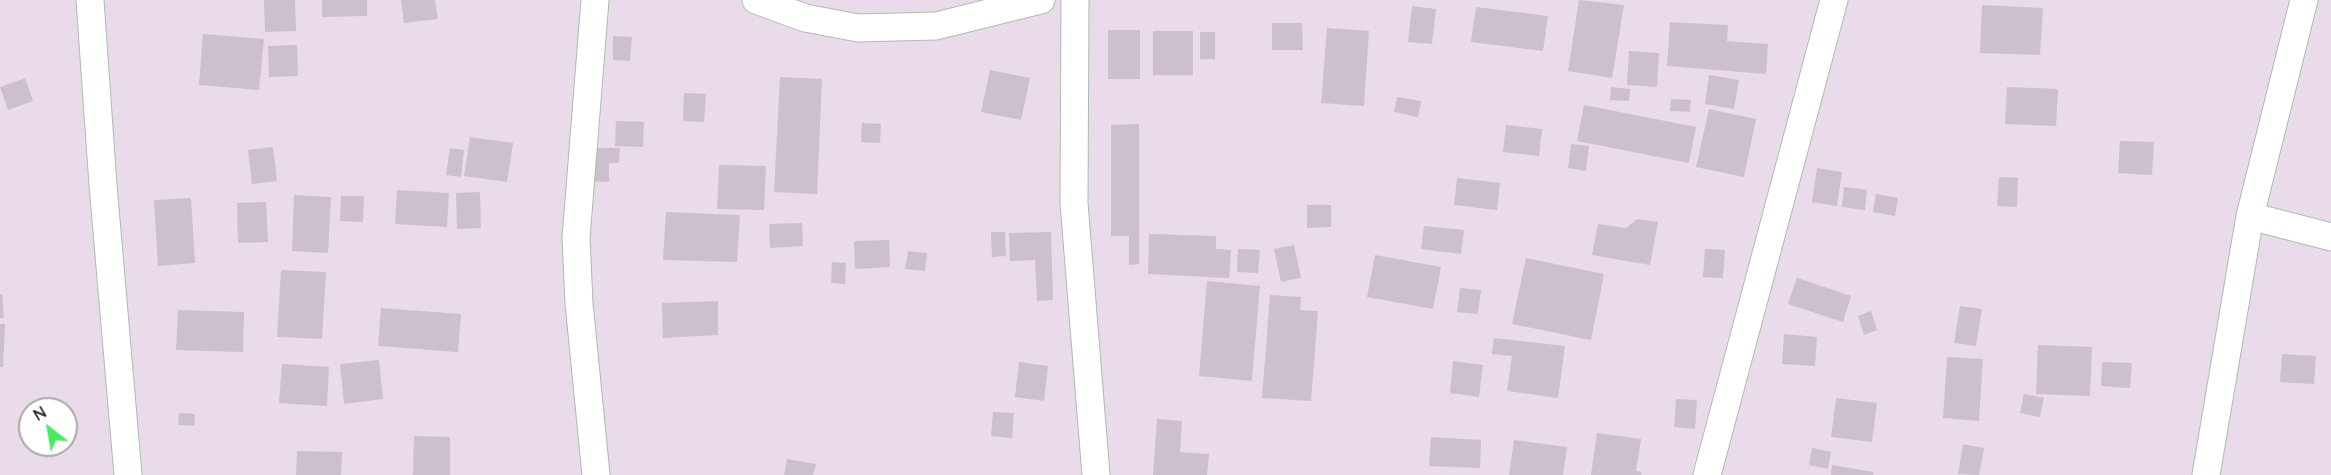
<!DOCTYPE html>
<html>
<head>
<meta charset="utf-8">
<style>
	body { margin:0 }
	#map { position:relative; width:2331px; height:475px; overflow:hidden; background:#e9dbea; font-family:Quicksand,sans-serif }
	canvas { display:block }
	.north { position:absolute; left:18px; top:397px; width:60px; height:60px; box-sizing:border-box; background:#fff; border:2px solid #a9a9a9; border-radius:50%; rotate:329deg; font-size:16px; font-weight:700; line-height:24px; text-align:center; color:#292929 }
	.north::after { content:''; display:block; margin:auto; width:21px; height:27px; background:#47eb62; clip-path:polygon(50% 0,100% 100%,50% 72%,0 100%) }
</style>
</head>
<body>
<div id="map">
<canvas width="2331" height="475"></canvas>
<div class="north">N</div>
</div>
<script>
const context = document.querySelector('canvas').getContext('2d');
context.lineJoin = 'round';
function paint(path, color) {
  context.fillStyle = color;
  context.fill(path, 'evenodd');
}
function strokePath(path, color, width, dash) {
  context.strokeStyle = color;
  context.lineWidth = width;
  context.lineCap = dash ? 'butt' : 'round';
  context.setLineDash(dash || []);
  context.stroke(path);
}
paint(new Path2D(`
	M264,0H295L296,31L265,32Z
	M322,0H367V16L322,17Z
	M401,0H435L438,19L404,23Z
	M1579,0L1624,5L1612,78L1568,71Z
	M1982,5L2043,8L2040,55L1980,53Z
	M1412,6L1436,9L1432,44L1408,42Z
	M1476,7L1548,16L1543,51L1471,42Z
	M1670,22L1728,25L1727,41L1768,44L1766,74L1667,66Z
	M1272,23H1302L1303,50H1272Z
	M1327,28L1369,31L1364,106L1321,103Z
	M1108,30H1140V79H1108Z
	M1153,31H1193V75H1153Z
	M1200,32H1215V59H1200Z
	M203,34L264,39L259,90L199,85Z
	M613,36L632,37L630,61L613,60Z
	M297,45L298,76L269,77L268,46Z
	M1629,51L1659,53L1657,87L1627,85Z
	M990,70L1030,78L1021,120L981,112Z
	M1709,75L1739,80L1734,109L1705,104Z
	M780,77L822,79L817,194L774,192Z
	M25,78L33,101L8,110L0,87Z
	M1611,87L1630,89L1629,101L1610,100Z
	M2007,87L2058,89L2056,126L2005,124Z
	M684,93L706,94L704,122L683,121Z
	M1397,97L1421,101L1418,117L1394,112Z
	M1671,99L1691,100L1690,112L1670,111Z
	M1584,105L1696,127L1689,163L1577,141Z
	M1709,109L1756,119L1744,177L1696,167Z
	M616,121L644,122L643,147L615,146Z
	M862,123L881,124L880,143L861,142Z
	M1139,124V264L1129,265V236H1111V125Z
	M1506,125L1542,129L1539,156L1503,152Z
	M470,137L513,143L507,182L464,176Z
	M2120,141L2154,142L2152,175L2118,173Z
	M1571,144L1589,146L1586,171L1568,168Z
	M273,147L277,181L252,184L248,150Z
	M450,148L464,150L461,177L446,175Z
	M594,148H620L619,163H609V182L593,181Z
	M719,165L766,166L764,210L717,209Z
	M1817,168L1842,172L1837,206L1812,202Z
	M1999,177L2018,178L2017,207L1997,206Z
	M1457,178L1500,183L1497,210L1454,205Z
	M1844,187L1867,190L1865,210L1842,207Z
	M397,190L449,193L447,227L395,224Z
	M480,192L481,228L457,229L456,193Z
	M1876,194L1898,198L1895,216L1873,212Z
	M294,195L331,197L328,253L292,251Z
	M341,196H364L363,222L340,221Z
	M191,198L195,263L158,266L154,200Z
	M266,202L268,242L238,243L237,203Z
	M1307,205H1331V227L1307,228Z
	M666,212L740,215L737,262L663,260Z
	M1637,219L1658,222L1650,265L1592,255L1598,224L1626,228Z
	M802,223L803,246L770,248L769,224Z
	M1424,226L1464,230L1461,254L1421,249Z
	M991,232H1005L1006,256L992,257Z
	M1051,232L1053,300L1037,301L1035,260L1010,261L1009,233Z
	M1149,234L1216,236V249L1231,250L1229,278L1148,274Z
	M889,240L890,267L855,269L854,241Z
	M1294,245L1301,278L1281,282L1274,249Z
	M1238,249L1260,250L1258,273L1237,272Z
	M1705,249L1725,250L1723,278L1703,277Z
	M908,251L927,253L925,271L905,269Z
	M1375,255L1441,267L1433,309L1367,297Z
	M1526,258L1604,274L1591,340L1512,324Z
	M832,262L846,263L845,284L831,283Z
	M281,270L326,272L322,339L277,337Z
	M1797,278L1851,296L1843,322L1788,304Z
	M1207,281L1260,286L1252,381L1199,376Z
	M1460,288L1481,290L1478,314L1457,312Z
	M0,294H2L4,318H0Z
	M1270,295L1301,297L1300,310L1318,311L1311,401L1262,398Z
	M718,301V335L663,338L662,303Z
	M1960,306L1982,309L1976,346L1954,343Z
	M381,308L461,314L458,352L378,346Z
	M178,310L244,312L243,352L176,350Z
	M1871,311L1877,330L1864,335L1858,316Z
	M0,324H5L3,367H0Z
	M1784,334L1817,337L1815,366L1782,364Z
	M1494,338L1565,346L1558,398L1507,391L1512,356L1492,354Z
	M2038,345L2092,347L2090,396L2036,394Z
	M2282,354L2316,356L2314,384L2280,382Z
	M1947,357L1983,359L1979,421L1943,418Z
	M379,360L383,399L344,404L340,364Z
	M1453,361L1483,365L1479,397L1450,393Z
	M1019,362L1048,366L1044,401L1015,397Z
	M2102,362L2132,363L2130,388L2101,386Z
	M282,364L329,367L327,406L279,403Z
	M2024,394L2044,398L2040,417L2020,413Z
	M1836,398L1877,403L1872,442L1831,437Z
	M1676,399L1697,400L1695,429L1674,427Z
	M993,412L1014,413L1012,438L991,436Z
	M179,413L195,414L194,426L178,425Z
	M1157,419L1182,421L1180,452L1209,454L1207,475H1153Z
	M1597,433L1641,439L1636,471L1642,472L1641,475H1591Z
	M414,436L450,437V475H413Z
	M1431,437L1481,440L1480,468L1429,466Z
	M1514,440L1567,447L1563,475H1509Z
	M1963,444L1984,448L1979,475L1958,474Z
	M1812,448L1831,452L1828,469L1809,465Z
	M297,451L342,452L341,475H296Z
	M787,459L816,464L813,475H784Z
	M1832,465L1874,472L1873,475H1831Z`), '#ccc0cc');
const street = new Path2D(`
	M90,0L103,185L128,475
	M595,0L576,238L579,303L596,475
	M756,0L805,18L858,28L936,26L1041,0
	M1075,0L1074,203L1096,475
	M2250,216L2331,237
	M1707,475L1834,0
	M2206,475L2250,216L2304,0`);
strokePath(street, '#afbbb1', 29);
strokePath(street, '#fff', 27);
</script>
</body>
</html>
